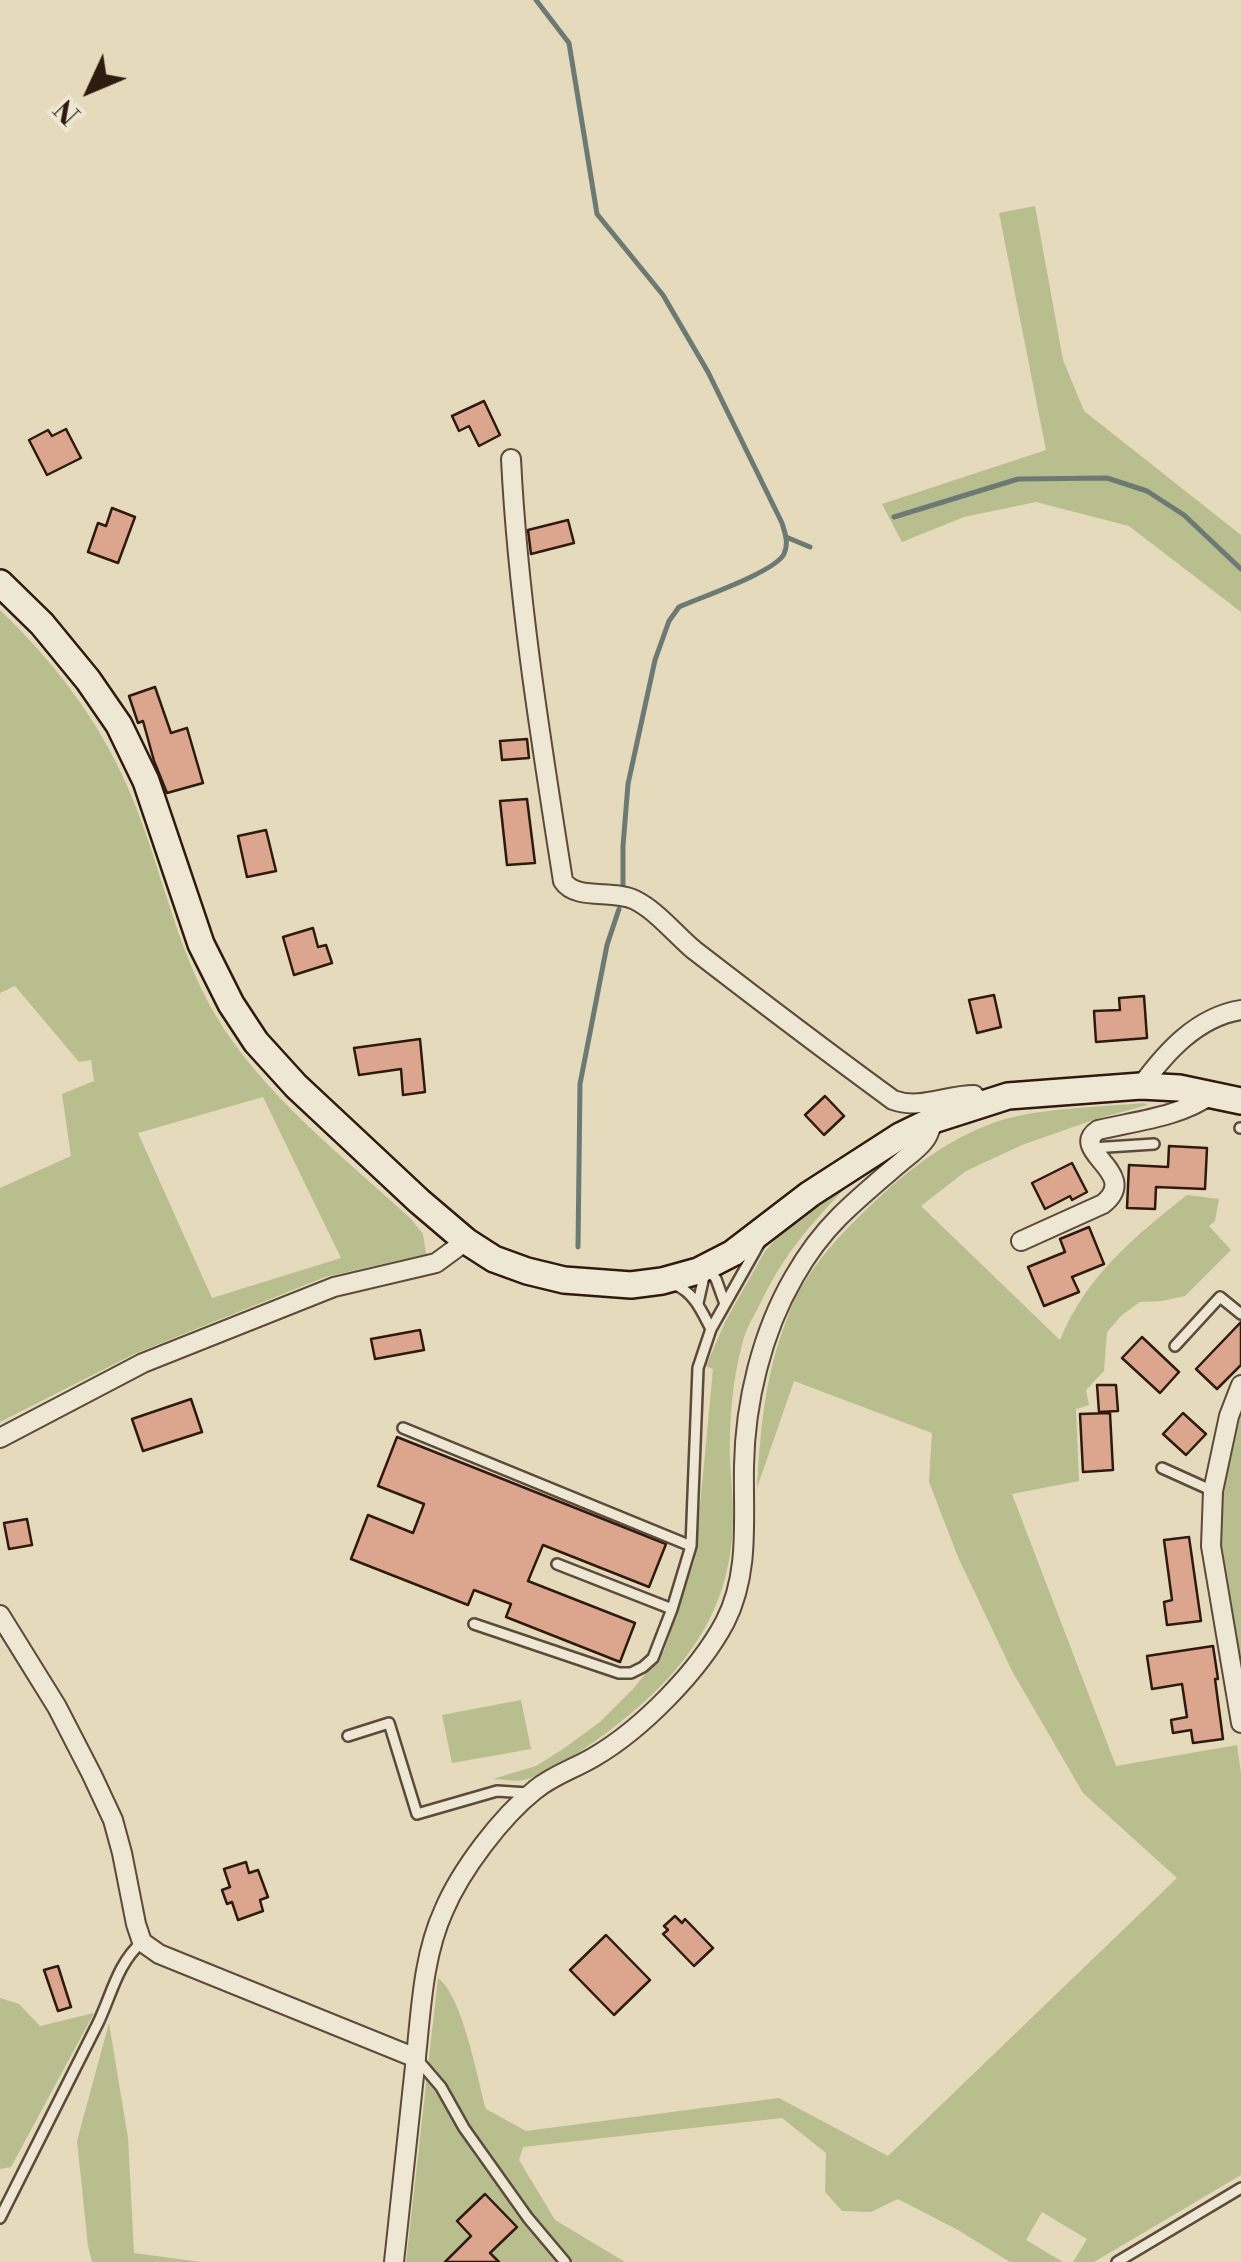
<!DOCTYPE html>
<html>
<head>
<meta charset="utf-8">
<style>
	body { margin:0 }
	#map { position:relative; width:1241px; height:2262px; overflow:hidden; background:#e5dabc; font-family:"Libre Bodoni",serif }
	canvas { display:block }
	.north { position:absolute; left:40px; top:40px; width:100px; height:100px; -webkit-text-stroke:8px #eee7d3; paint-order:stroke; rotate:226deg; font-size:28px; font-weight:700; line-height:40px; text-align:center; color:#2f1a0f }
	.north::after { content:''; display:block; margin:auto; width:35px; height:45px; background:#2f1a0f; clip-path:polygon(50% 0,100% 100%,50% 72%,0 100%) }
</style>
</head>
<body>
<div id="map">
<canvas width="1241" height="2262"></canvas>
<div class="north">N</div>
</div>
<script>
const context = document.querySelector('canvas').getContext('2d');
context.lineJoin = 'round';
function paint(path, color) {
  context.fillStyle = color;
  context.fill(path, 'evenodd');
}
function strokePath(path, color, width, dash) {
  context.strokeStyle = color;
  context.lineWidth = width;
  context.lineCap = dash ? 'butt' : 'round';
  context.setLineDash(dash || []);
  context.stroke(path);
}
paint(new Path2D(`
	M1035,206L1063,360L1084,411L1241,535V612L1129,526L1036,502L964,517L902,542L882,504L1046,450L999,213Z
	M0,610C53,661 99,720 128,788C161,863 174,945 216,1016C262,1094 345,1158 411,1219L423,1234L426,1254L325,1277L134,1354L0,1422V1188L71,1156L62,1094L94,1081L91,1060L79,1062L15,986L0,993ZM263,1097L341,1258L212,1298L138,1133Z
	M1144,1103L1148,1105L1096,1119L1022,1145L966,1171L921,1206L1060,1340C1086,1276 1134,1237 1187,1195L1219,1199L1215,1221L1209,1226L1231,1250L1185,1296L1162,1301L1140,1302L1122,1315L1107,1332L1104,1371L1086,1390L1089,1405L1076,1409L1079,1481L1012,1494L1116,1766L1237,1745L1241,1773V2175L1094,2262H1073L1087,2239L1042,2212L1026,2240L1063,2262H1010L958,2230L898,2199L871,2212L842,2211L825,2192L826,2153L782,2118L523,2147L519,2160L555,2220L625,2262H406L438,1978C463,1997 477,2077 486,2109L526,2131L779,2098L888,2156L1177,1878L1083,1793L1012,1671L958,1557L929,1482L932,1433L794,1381L757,1488C760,1431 765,1377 785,1324C790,1312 793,1299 800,1289C822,1252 853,1221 885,1192C917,1163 952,1138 993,1123C1034,1108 1099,1107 1144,1103Z
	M854,1179C814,1220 784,1253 759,1306C753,1317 746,1329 743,1341C732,1380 729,1422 730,1462C731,1480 733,1498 733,1515C733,1612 683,1675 609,1731C592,1744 543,1778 523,1780C514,1782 502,1779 493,1779L536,1766L563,1749L600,1722L633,1689L664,1651L695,1559L713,1369L706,1366L725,1322L765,1251C791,1221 822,1201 854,1179Z
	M1240,1409H1241V1675C1232,1626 1218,1575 1219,1526C1220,1486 1230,1448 1240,1409Z
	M521,1700L531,1749L452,1763L442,1715Z
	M0,1998L19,2004L40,2026L94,2013L11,2167L0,2169Z
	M109,2023L128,2138L134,2253L201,2262H92L88,2246L77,2141Z`), '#b8be8e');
strokePath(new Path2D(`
	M536,0L569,43L597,214L663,295L708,372L782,523C785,533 789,543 784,554C775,572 701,597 679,607L669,621L655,660L628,784L623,846V886
	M894,517L1018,479L1107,478L1147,491L1184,515L1241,569
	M786,537L810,547
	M578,1247L580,1084L607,945L619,909`), '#6d7a74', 5);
const building = new Path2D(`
	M484,401L500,435L479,446L469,426L459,431L452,416Z
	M66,429L81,458L47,475L29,440L48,430L52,436Z
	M112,508L135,517L118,563L88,552L98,523L106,526Z
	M568,520L574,543L531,554L528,530Z
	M155,687L171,733L187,728L203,783L167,793L154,761L143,721L138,723L129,696Z
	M527,739L529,758L502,760L500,741Z
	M527,799L535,863L507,865L500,801Z
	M266,830L276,871L247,877L238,836Z
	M313,928L318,947L326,945L332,963L294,975L283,937Z
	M994,995L1001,1027L977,1033L969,1000Z
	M1144,996L1147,1038L1096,1042L1094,1011L1120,1010L1119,998Z
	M420,1039L425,1092L403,1095L401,1069L359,1075L354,1048Z
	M825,1096L844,1116L824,1135L805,1115Z
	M1169,1146L1207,1148L1205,1189L1156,1187L1155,1209L1127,1208L1129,1165L1168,1167Z
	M1072,1163L1087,1192L1072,1200L1070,1196L1045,1209L1032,1183Z
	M1089,1227L1104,1264L1072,1277L1079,1292L1044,1306L1028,1267L1065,1252L1060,1239Z
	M1241,1322V1365L1217,1389L1196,1369Z
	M420,1330L424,1350L375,1359L371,1339Z
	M1142,1337L1179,1372L1160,1393L1122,1358Z
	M1097,1385H1116L1118,1411L1099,1412Z
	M191,1399L202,1432L143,1451L132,1419Z
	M1110,1413L1113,1470L1083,1472L1080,1414Z
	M1183,1413L1206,1434L1186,1455L1163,1434Z
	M397,1437L666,1544L649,1587L543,1545L528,1581L635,1623L620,1662L506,1617L511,1604L474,1590L468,1605L351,1559L368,1515L413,1533L424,1504L378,1486Z
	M27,1519L32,1545L9,1549L4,1523Z
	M1189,1537L1201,1621L1167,1625L1164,1602L1172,1600L1164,1540Z
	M1213,1646L1218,1679H1215L1223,1739L1193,1743L1191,1730L1173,1733L1171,1720L1187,1717L1182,1684L1152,1689L1147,1656Z
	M246,1862L249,1873L258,1870L268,1897L260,1900L263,1911L238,1920L232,1902L227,1904L222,1890L230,1887L224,1869Z
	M675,1916L682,1923L685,1919L713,1948L694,1966L663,1934L668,1930L664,1926Z
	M606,1935L650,1980L614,2015L570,1970Z
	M58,1966L71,2007L58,2011L44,1970Z
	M485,2194L517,2227L490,2253L499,2262H445L471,2236L457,2221Z`);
paint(building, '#dba58e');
strokePath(building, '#2f1a0f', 2.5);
const service = new Path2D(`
	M1240,1128H1241
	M1092,1148L1154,1144
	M708,1269L716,1279L725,1304
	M675,1285C694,1292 702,1312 711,1329
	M698,1303L705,1272
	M1175,1346L1220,1297L1241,1314
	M403,1428L691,1546
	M1162,1468L1213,1491
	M557,1564L672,1609
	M474,1624L619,1673H631L643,1667L653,1658L672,1609L691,1546L698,1368L711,1329L759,1244
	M348,1736L389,1723L417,1814L497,1791L528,1793
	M417,2059L441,2087L464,2128L528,2218L565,2262
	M0,2218C32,2153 66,2088 98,2023C112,1994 117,1964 142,1942
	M1117,2262L1241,2188`);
const minor = new Path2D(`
	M511,459C518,600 541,741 563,881C576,901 613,889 635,900C657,911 675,934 694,950C760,1001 826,1051 893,1100C920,1110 946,1095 974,1095L982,1105
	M1141,1086C1166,1052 1197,1017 1241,1010
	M1021,1241L1103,1204C1142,1173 1067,1151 1098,1130C1136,1121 1180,1117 1212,1094
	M1241,1385L1229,1416L1213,1491L1211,1546L1241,1723
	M0,1438L143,1363L334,1287L436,1263L466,1241
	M0,1615L57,1707L92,1775L113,1820L122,1853L136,1924L142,1942L159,1954L416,2058
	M394,2262C401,2197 408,2131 415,2066C421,2014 422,1958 444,1910C461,1870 501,1817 535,1790C553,1775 574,1769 594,1757C642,1729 699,1671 725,1622C750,1573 743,1519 744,1466C745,1402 762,1332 794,1277C806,1256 822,1234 839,1217C859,1197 881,1179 902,1161C909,1155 918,1149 924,1141C929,1136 931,1127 933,1120`);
const secondary = new Path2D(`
	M0,583L42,624L88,680L119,725L146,781L201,944L231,1004L256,1042L296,1086L419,1201L466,1241L494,1259L527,1271L564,1280L631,1285L662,1281L698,1271L733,1253L810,1194L900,1136L933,1120L1008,1096L1141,1086L1179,1088L1241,1101`);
strokePath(service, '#5c4a3a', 14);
strokePath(minor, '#5c4a3a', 22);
strokePath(secondary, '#2f1a0f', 30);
strokePath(service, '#eee7d3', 9);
strokePath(minor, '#eee7d3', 18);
strokePath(secondary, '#eee7d3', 25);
</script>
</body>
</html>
